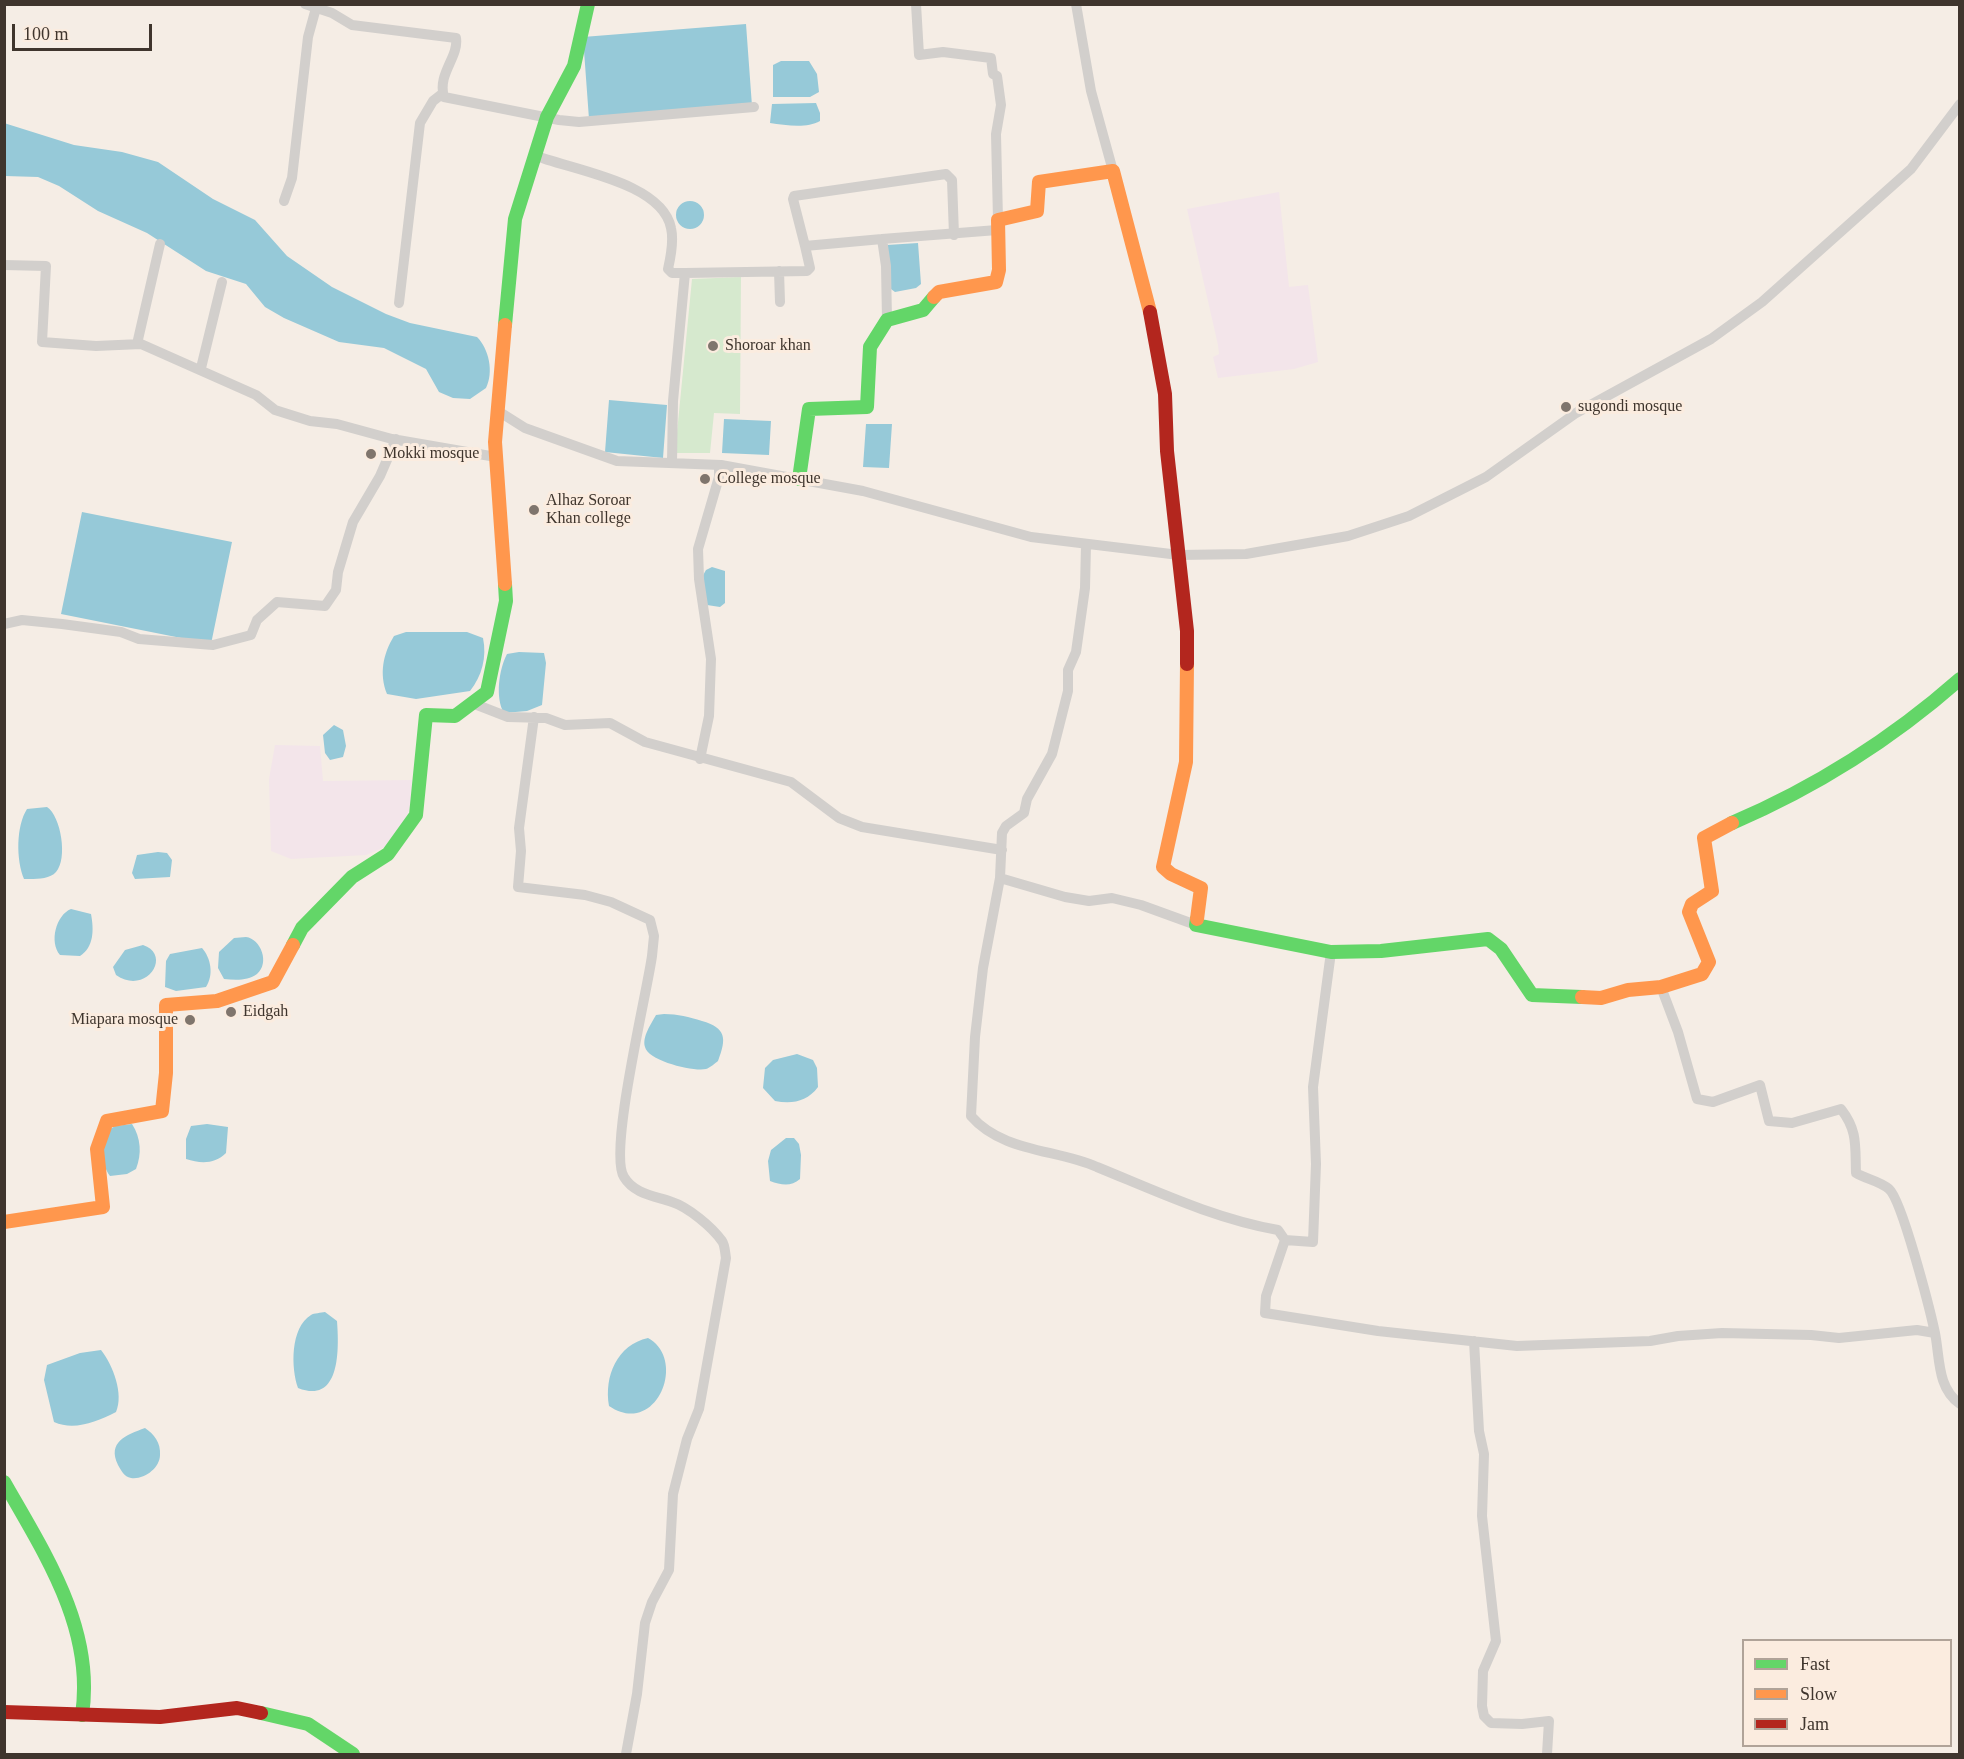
<!DOCTYPE html>
<html>
<head>
<meta charset="utf-8">
<style>
	body { margin:0 }
	#map { position:relative; width:1964px; height:1759px; overflow:hidden; background:#f5ede5; font-family:Georgia,serif }
	canvas { display:block }
	.frame { position:absolute; inset:0; border:6px solid #3f352d; pointer-events:none }
	.legend { position:absolute; left:1742px; top:1639px; width:210px; height:108px; box-sizing:border-box; background:#fbecdf; border:2px solid #b0a398; margin:0; padding:8px 10px; list-style:none; font-size:18px; color:#3f352d }
	.legend li { display:flex; align-items:center; gap:12px; height:30px }
	.legend b { width:30px; border:2px solid #b0a398 }
	.scale { position:absolute; left:12px; top:24px; width:140px; height:27px; box-sizing:border-box; border:3px solid #3f352d; border-top:0; padding-left:8px; font-size:18px; line-height:21px; white-space:nowrap; color:#3f352d; -webkit-text-stroke:4px #fbecdf; paint-order:stroke }
</style>
</head>
<body>
<div id="map">
<canvas width="1964" height="1759"></canvas>
<div class="frame"></div>
<ul class="legend">
<li><b style="height:8px;background:#63d668"></b>Fast</li>
<li><b style="height:8px;background:#ff974d"></b>Slow</li>
<li><b style="height:8px;background:#b3261e"></b>Jam</li>
</ul>
<div class="scale">100 m</div>
</div>
<script>
const context = document.querySelector('canvas').getContext('2d');
context.lineJoin = 'round';
function paint(path, color) {
  context.fillStyle = color;
  context.fill(path, 'evenodd');
}
function strokePath(path, color, width, dash) {
  context.strokeStyle = color;
  context.lineWidth = width;
  context.lineCap = dash ? 'butt' : 'round';
  context.setLineDash(dash || []);
  context.stroke(path);
}
function write(font, color, halo, rows, align = 'center') {
  context.font = font + ' Georgia,serif';
  context.lineWidth = 6;
  context.setLineDash([]);
  context.textBaseline = 'middle';
  context.strokeStyle = halo;
  context.fillStyle = color;
  for (const [text, x, y, turn = 0] of rows) {
    context.save();
    context.translate(x, y);
    context.rotate((+turn || 0) * Math.PI / 180);
    context.textAlign = isNaN(turn) ? turn : align;
    if (halo) context.strokeText(text, 0, 0);
    context.fillText(text, 0, 0);
    context.restore();
  }
}
paint(new Path2D(`
	M1279,192L1289,287L1308,285L1318,362L1294,369L1218,378L1213,357L1219,354L1218,345L1187,209Z
	M275,745L320,746L323,781L412,780L413,803L399,831L385,847L366,855L291,859L271,851L269,779Z`), '#f3e5ea');
paint(new Path2D(`
	M741,277L740,414L714,413L710,453H675L692,279Z`), '#d6e9ce');
paint(new Path2D(`
	M746,24L752,106L589,119L583,37Z
	M781,61H809L817,74L819,92L810,97H773V65Z
	M816,103L820,113V121C806,129 785,125 770,123L772,104Z
	M4,123L74,145L122,152L158,162L213,199L255,220L287,256L332,287L386,314L410,323L477,337C489,349 494,372 486,388L470,399L453,398L439,392L426,369L384,348L339,342L284,318L265,307L246,284L206,271L147,233L98,211L59,186L38,177L5,176Z
	M676 215a14 14 0 1 1 28 0a14 14 0 1 1-28 0Z
	M918,243L921,284L916,288L895,292L891,289L887,245Z
	M609,400L667,405L663,458L605,452Z
	M724,419L771,421L769,455L722,453Z
	M866,424H892L889,468L863,467Z
	M82,512L232,542L211,644L61,614Z
	M712,567L725,571V603L720,607L707,605L701,579L706,570Z
	M406,632H467L483,638C487,657 482,676 470,691L416,699L387,694C379,674 383,654 394,636Z
	M519,652L544,653L546,663L542,705L527,711L504,713C495,698 499,669 507,654Z
	M334,725L343,730L346,746L343,757L330,760L325,753L323,735Z
	M47,807C61,816 68,859 56,872C49,880 33,879 24,879C16,860 16,826 27,809Z
	M158,852L167,853L172,860L170,877L135,879L132,873L137,855Z
	M71,909L91,914C94,930 94,947 80,956L60,955C49,942 56,915 71,909Z
	M246,937C261,939 270,963 257,974C248,981 235,980 224,979L218,968L219,952L234,938Z
	M143,945C173,955 146,996 116,975L113,967L125,950Z
	M202,948C211,958 214,975 206,987L176,991L165,987L166,961L170,954Z
	M664,1014C678,1014 689,1017 702,1021C726,1028 727,1038 718,1061C715,1063 710,1068 706,1069C694,1072 648,1061 645,1047C642,1037 651,1024 656,1015Z
	M797,1054L813,1060L817,1068L818,1087C807,1102 792,1104 775,1101L763,1088L765,1068L773,1060Z
	M132,1124C141,1138 142,1154 136,1169L127,1174L110,1176C100,1162 103,1149 106,1132L115,1126Z
	M207,1124L228,1127L226,1153C215,1164 201,1164 186,1159V1139L191,1126Z
	M786,1138H794L799,1144L801,1155L800,1179C791,1187 781,1185 770,1181L768,1161L771,1150Z
	M325,1312L337,1321C339,1348 341,1405 298,1388C291,1368 290,1328 311,1315C314,1313 321,1313 325,1312Z
	M648,1338C688,1360 656,1438 609,1406C604,1376 617,1345 648,1338Z
	M101,1350C113,1365 124,1394 116,1412C96,1422 74,1431 54,1422L44,1380L47,1365L80,1353Z
	M145,1428C154,1434 161,1443 160,1455C160,1468 144,1480 131,1478C124,1477 121,1470 118,1465C107,1442 126,1435 145,1428Z`), '#96c9d8');
strokePath(new Path2D(`
	M305,4L332,13L352,25L456,38C459,57 437,74 444,97L559,120L579,122L754,107
	M916,4L919,55L943,52L991,58L993,74L997,76L1001,105L996,134L998,220
	M1076,4L1091,91L1113,171
	M534,155C571,170 662,182 671,228C674,241 671,256 668,269L672,273H685
	M284,201L292,178L308,37L316,8
	M805,246L793,199L794,196L946,174L952,180L954,235
	M4,265L46,266L42,342L96,346L141,344L256,395L275,410L310,421L337,424L392,439L496,457
	M779,271L780,302
	M399,303L420,123L433,101L442,94
	M887,320L886,266L882,239L997,230
	M137,344L160,244
	M201,368L222,282
	M498,411L525,428L617,461L721,465L863,491L1031,537L1179,555L1246,554L1348,536L1409,516L1486,477L1576,413L1711,339L1762,302L1911,169L1960,104
	M672,463L673,401L685,273L807,271L810,268L805,246L882,239
	M1086,545L1085,588L1076,652L1068,670V691L1052,754L1027,799L1024,813L1006,826L1002,833L1000,878L1065,897L1089,901L1112,898L1141,905L1196,925
	M4,624L22,620L62,624L121,632L139,639L213,645L251,635L257,620L277,602L325,606L336,590L338,572L353,522L380,476L396,439
	M472,703L508,717L546,718L565,725L610,723L645,742L791,782L839,818L862,827L1002,850
	M534,717L519,828L521,851L518,887L585,895L611,902L650,920L654,936L652,956C647,993 608,1153 624,1177C634,1194 655,1196 672,1202C688,1207 712,1227 722,1241C725,1245 725,1253 726,1258L699,1409L687,1439L673,1494L669,1570L652,1602L645,1623L637,1694L626,1754
	M700,759L709,716L711,659L699,579L698,549L719,477V465
	M1000,878L983,968L975,1037L971,1116C1002,1152 1056,1149 1097,1167C1156,1191 1215,1219 1278,1230L1285,1240
	M1331,952L1313,1087L1316,1164L1313,1242L1285,1240L1266,1296L1265,1313L1378,1331L1517,1346L1650,1341L1678,1336L1722,1333L1811,1335L1839,1338L1917,1330L1935,1333
	M1661,987L1678,1032L1697,1099L1713,1102L1760,1085L1769,1121L1792,1123L1841,1109C1858,1131 1855,1146 1856,1173C1866,1179 1880,1181 1889,1189C1902,1200 1930,1310 1935,1333C1940,1358 1937,1388 1960,1404
	M1474,1341L1479,1431L1484,1454L1482,1516L1496,1641L1483,1671L1482,1706L1484,1716L1491,1723L1522,1724L1549,1721L1547,1754`), '#d2cfcc', 10);
strokePath(new Path2D(`
	M505,325L515,219L547,117L574,66L588,4
	M799,479L809,409L867,407L870,347L887,320L923,310L934,297
	M1732,823C1814,788 1893,738 1960,679
	M1197,919L1196,925L1331,952L1381,951L1488,939L1501,949L1532,995L1582,997
	M293,945L302,928L352,877L388,854L416,815L426,715L455,716L487,692L506,601L505,584
	M4,1482C45,1554 95,1629 82,1715
	M261,1713L308,1724L353,1754`), '#63d668', 14);
strokePath(new Path2D(`
	M934,297L939,292L996,282L999,270L998,220L1037,211L1039,182L1113,171L1150,312
	M505,584L495,442L505,325
	M1187,664L1186,762L1163,867L1171,874L1201,888L1197,919
	M1582,997L1601,998L1628,990L1661,987L1702,974L1709,962L1689,912L1692,904L1712,891L1704,838L1732,823
	M4,1222L103,1207L97,1149L107,1121L162,1111L166,1073V1005L217,1001L273,982L293,945`), '#ff974d', 14);
strokePath(new Path2D(`
	M1150,312L1165,394L1167,451L1187,631V664
	M4,1712L160,1717L237,1708L261,1713`), '#b3261e', 14);
for (const [x, y, r, color] of [
	[713,346,6,"#7f756d"],
	[1566,407,6,"#7f756d"],
	[371,454,6,"#7f756d"],
	[705,479,6,"#7f756d"],
	[534,510,6,"#7f756d"],
	[231,1012,6,"#7f756d"],
	[190,1020,6,"#7f756d"]
]) {
  const dot = new Path2D();
  dot.arc(x, y, r, 0, 2 * Math.PI);
  context.fillStyle = color;
  context.fill(dot);
  strokePath(dot, '#fbecdf', 2);
}
write('16px', '#3f352d', '#fbecdf', [
	["Shoroar khan",725,346],
	["sugondi mosque",1578,407],
	["Mokki mosque",383,454],
	["College mosque",717,479],
	["Alhaz Soroar",546,501],
	["Khan college",546,519],
	["Eidgah",243,1012],
	["Miapara mosque",178,1020,"right"]
], 'left');
</script>
</body>
</html>
